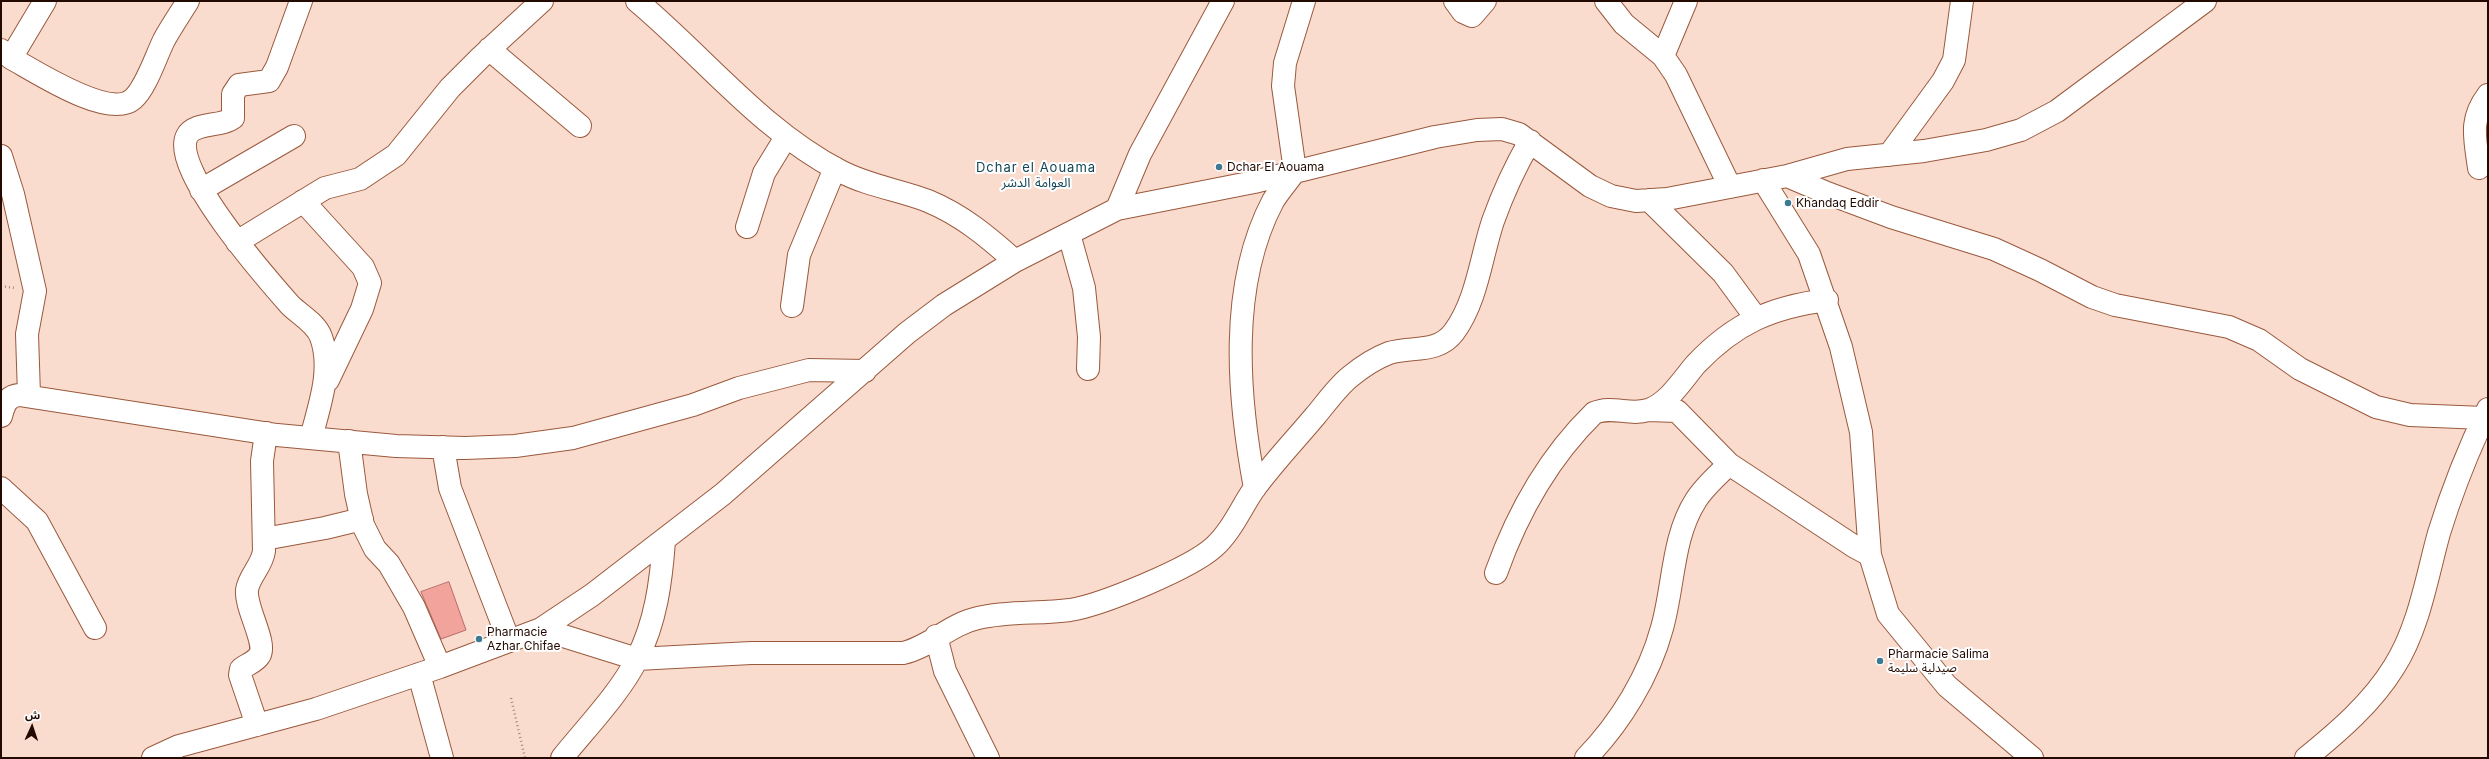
<!DOCTYPE html>
<html>
<head>
<meta charset="utf-8">
<style>
	body { margin:0 }
	#map { position:relative; width:2489px; height:759px; overflow:hidden; background:#fadccf; font-family:Inter,"Noto Sans Arabic",sans-serif }
	canvas { display:block }
	.frame { position:absolute; inset:0; border:2px solid #230a01; pointer-events:none }
	.north { position:absolute; left:12px; top:707px; width:40px; height:40px; -webkit-text-stroke:3px #fff; paint-order:stroke; rotate:3deg; font-size:11px; font-weight:700; line-height:16px; text-align:center; color:#230a01 }
	.north::after { content:''; display:block; margin:auto; width:14px; height:18px; background:#230a01; clip-path:polygon(50% 0,100% 100%,50% 72%,0 100%) }
</style>
</head>
<body>
<div id="map">
<canvas width="2489" height="759"></canvas>
<div class="frame"></div>
<div class="north">ش</div>
</div>
<script>
const context = document.querySelector('canvas').getContext('2d');
context.lineJoin = 'round';
function paint(path, color) {
  context.fillStyle = color;
  context.fill(path, 'evenodd');
}
function strokePath(path, color, width, dash) {
  context.strokeStyle = color;
  context.lineWidth = width;
  context.lineCap = dash ? 'butt' : 'round';
  context.setLineDash(dash || []);
  context.stroke(path);
}
function write(font, color, halo, rows, align = 'center') {
  context.font = font + ' Inter,"Noto Sans Arabic",sans-serif';
  context.lineWidth = 4;
  context.setLineDash([]);
  context.textBaseline = 'middle';
  context.strokeStyle = halo;
  context.fillStyle = color;
  for (const [text, x, y, turn = 0] of rows) {
    context.save();
    context.translate(x, y);
    context.rotate((+turn || 0) * Math.PI / 180);
    context.textAlign = isNaN(turn) ? turn : align;
    if (halo) context.strokeText(text, 0, 0);
    context.fillText(text, 0, 0);
    context.restore();
  }
}
const building = new Path2D(`
	M449,582L466,630L441,639L421,592Z`);
paint(building, '#f2a39c');
strokePath(building, '#b66c66', 1);
const minor = new Path2D(`
	M301,1L277,67L269,81L239,85L233,94V118C221,127 194,122 187,136C170,169 268,280 290,305C300,315 316,323 321,337C333,370 319,406 311,438
	M637,1C704,57 761,130 840,171C868,186 900,190 928,201C962,215 988,237 1015,261
	M1455,1L1463,12L1472,16L1485,1
	M1606,1L1624,24L1663,56L1676,75L1730,187
	M489,49L580,126
	M1,50L11,58C35,71 109,120 133,99C146,88 156,56 164,40C171,27 180,14 188,1
	M1663,56L1686,1
	M11,58L45,1
	M1889,155L1943,81L1954,60L1962,1
	M1,156L13,194L35,291L27,334L29,395
	M2479,168C2475,138 2469,120 2488,95
	M1787,176L1827,193L1891,217L1994,249L2040,270L2092,297L2115,305L2229,327L2259,340L2300,369L2376,407L2410,415L2484,418
	M1763,180L1809,254L1841,347L1861,432L1870,555L1888,614L1947,686L2032,758
	M201,190L294,136
	M1649,200L1723,273L1756,318
	M303,201L363,267L370,283L362,309L328,380
	M1117,209L1140,154L1223,1
	M747,227L764,173L786,137
	M1069,234L1084,288L1089,337L1088,369
	M237,242L325,188L360,179L396,155L450,88L481,57L542,1
	M792,306L799,255L835,168
	M1648,410L1677,411L1729,464L1855,547L1870,555
	M1,416C4,405 7,396 19,395L277,435L396,446L465,448L515,446L573,438L693,405L739,388L809,370L865,371
	M349,441L356,494L363,525L375,549L389,564L414,607L440,667
	M443,447L450,488L509,641
	M1,488L37,521L95,628
	M1255,488C1238,398 1228,286 1273,201C1279,191 1288,181 1295,171L1283,86L1285,63L1304,1
	M264,539L325,528L362,519
	M1496,573C1517,514 1549,457 1594,413C1612,405 1630,416 1648,410C1668,404 1683,379 1696,364C1735,323 1772,307 1827,300
	M541,629L637,659L751,653H903C930,647 950,624 978,618C1008,611 1039,614 1070,610C1102,605 1191,568 1214,547C1231,532 1241,508 1254,489C1273,463 1296,439 1316,415C1327,402 1338,386 1351,376C1362,367 1376,358 1389,353C1411,346 1438,354 1454,332C1477,301 1481,257 1493,221C1503,193 1515,167 1530,141
	M936,636L945,671L988,758
	M419,674L442,758
	M257,725L240,675L241,669C246,665 255,662 259,656C268,644 245,608 247,590C249,576 262,566 264,551L262,461L266,433
	M153,758L179,746L316,709L440,667L541,629L592,595L723,494L907,333L944,305L1015,261L1117,209L1254,182L1435,137L1477,130L1502,129L1519,134L1590,186L1611,196L1636,201L1667,199L1787,176L1847,159L1924,151L1986,140L2021,130L2057,111L2205,1
	M562,758C586,728 620,693 637,659C656,621 661,582 664,541
	M1586,758C1620,723 1649,676 1662,628C1674,586 1672,537 1696,500C1704,487 1718,475 1729,464
	M2306,758C2338,732 2372,703 2394,667C2419,628 2427,576 2439,533C2452,491 2469,448 2488,409`);
strokePath(minor, '#9a593c', 24);
strokePath(new Path2D(`
	M1,286L15,288
	M511,698L525,758`), '#a5897d', 2.5, [1, 3]);
strokePath(minor, '#fff', 22);
for (const [x, y, r, color] of [
	[1219,167,4,"#3d7990"],
	[1788,203,4,"#3d7990"],
	[479,639,4,"#3d7990"],
	[1880,661,4,"#3d7990"]
]) {
  const dot = new Path2D();
  dot.arc(x, y, r, 0, 2 * Math.PI);
  context.fillStyle = color;
  context.fill(dot);
  strokePath(dot, '#fff', 1.5);
}
write('12px', '#230a01', '#fff', [
	["Dchar El Aouama",1227,167],
	["Khandaq Eddir",1796,203],
	["Pharmacie",487,632],
	["Azhar Chifae",487,646],
	["Pharmacie Salima",1888,654],
	["صيدلية سليمة",1888,668]
], 'left');
context.letterSpacing = '1px';
write('13px', '#124557', '#fff', [
	["Dchar el Aouama",1036,168],
	["العوامة الدشر",1036,183]
]);
context.letterSpacing = '0px';
</script>
</body>
</html>
